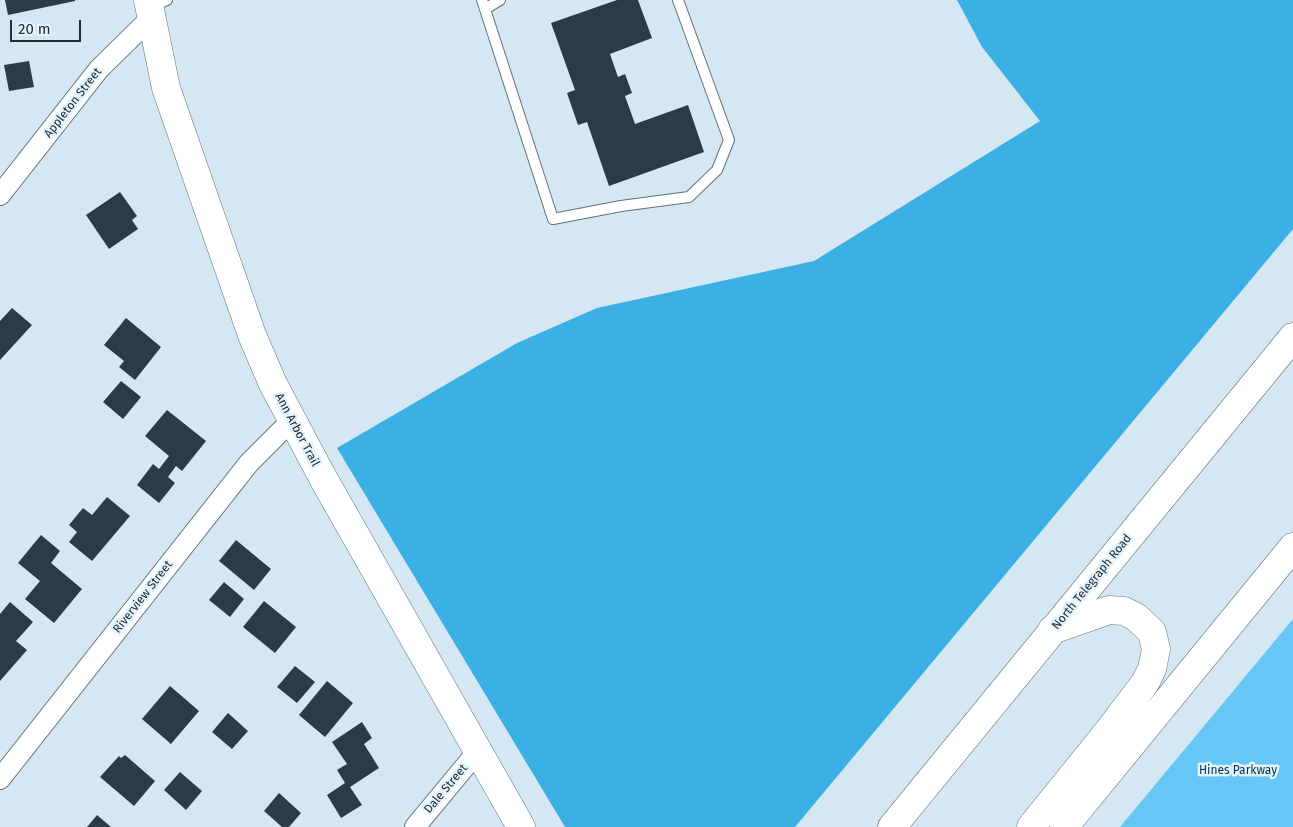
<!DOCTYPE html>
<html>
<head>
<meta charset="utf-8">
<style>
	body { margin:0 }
	#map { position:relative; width:1293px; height:827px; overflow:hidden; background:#d4e7f2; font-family:"Fira Sans",sans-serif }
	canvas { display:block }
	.scale { position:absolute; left:10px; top:20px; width:71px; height:22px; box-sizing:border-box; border:2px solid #262d31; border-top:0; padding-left:6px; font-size:15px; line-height:18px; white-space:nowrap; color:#262d31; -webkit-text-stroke:4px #e1f4ff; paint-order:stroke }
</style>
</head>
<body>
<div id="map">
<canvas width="1293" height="827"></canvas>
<div class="scale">20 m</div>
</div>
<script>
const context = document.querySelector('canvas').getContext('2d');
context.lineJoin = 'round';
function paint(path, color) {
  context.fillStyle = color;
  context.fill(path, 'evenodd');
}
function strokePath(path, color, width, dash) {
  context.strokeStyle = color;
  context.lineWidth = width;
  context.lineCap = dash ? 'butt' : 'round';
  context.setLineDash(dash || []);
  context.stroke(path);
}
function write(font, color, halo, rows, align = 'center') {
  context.font = font + ' "Fira Sans",sans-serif';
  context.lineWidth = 5;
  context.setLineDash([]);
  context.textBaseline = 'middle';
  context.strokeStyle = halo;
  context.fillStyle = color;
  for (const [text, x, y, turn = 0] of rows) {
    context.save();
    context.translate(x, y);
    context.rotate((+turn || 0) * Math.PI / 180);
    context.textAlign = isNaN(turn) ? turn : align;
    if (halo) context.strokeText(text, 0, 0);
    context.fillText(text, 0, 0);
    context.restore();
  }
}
paint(new Path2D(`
	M1293,619V827H1120Z`), '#66c7f6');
paint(new Path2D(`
	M957,0H1293V229L795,827H565L337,448L517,343L597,308L814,261L1040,121L982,47Z`), '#3ab0e4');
paint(new Path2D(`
	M5,0H75V1L8,15Z
	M617,0H638L652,38L610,54L618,77L625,74L632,93L625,96L635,124L688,105L704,152L609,186L587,122L578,125L567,93L575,90L551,23Z
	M29,61L34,87L9,91L4,65Z
	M120,192L137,216L132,220L138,229L109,249L86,215Z
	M12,308L32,325L0,360V321Z
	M126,318L161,347L135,380L119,367L124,361L104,345Z
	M121,381L141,397L123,419L103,402Z
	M167,410L206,441L182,471L176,466L168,477L175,483L159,503L137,485L153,464L159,469L169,456L145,436Z
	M107,497L130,516L92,561L69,542L77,532L69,525L83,508L92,515Z
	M41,535L60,551L51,563L82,589L54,623L25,599L40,581L18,563Z
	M236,540L271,569L254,590L219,561Z
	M224,582L244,599L230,617L209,600Z
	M264,601L296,627L275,653L243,627Z
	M10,602L33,622L16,641L27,650L0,681V614Z
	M295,666L315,682L297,703L277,687Z
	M327,681L353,703L325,737L299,715Z
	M170,686L199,711L171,744L142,719Z
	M228,713L248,731L232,749L212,732Z
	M362,722L372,738L364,744L379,768L350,787L362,805L341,818L327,795L345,783L337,770L347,764L332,742Z
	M125,755L155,781L134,806L100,777L119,756L121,758Z
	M180,772L202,791L186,810L164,790Z
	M279,793L301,813L289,827H282L264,811Z
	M97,815L111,827H87Z`), '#2c3c44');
const lane = new Path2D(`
	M482,0L553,219L621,206L689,197L717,170L729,140L678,0
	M151,7L167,0
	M485,9L500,0`);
const street = new Path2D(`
	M0,195L99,69L152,17
	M0,779L249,463L292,420
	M415,827L478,751`);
const secondary = new Path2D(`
	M148,0L166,88L252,335L273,384L323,478L521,827`);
const primary = new Path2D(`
	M892,827L1293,337
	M1031,827L1110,729L1145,683L1152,669L1156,649L1152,632L1136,617L1124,611L1109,610L1052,630
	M1064,827L1293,547`);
strokePath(lane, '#61727b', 12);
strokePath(street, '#61727b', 22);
strokePath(secondary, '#61727b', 29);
strokePath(primary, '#61727b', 29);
strokePath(lane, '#fff', 10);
strokePath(street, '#fff', 20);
strokePath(secondary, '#fff', 28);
strokePath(primary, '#fff', 28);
write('12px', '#262d31', '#e1f4ff', [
	["Appleton Street",73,103,-52],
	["Ann Arbor Trail",297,430,62],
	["North Telegraph Road",1092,582,-51],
	["Riverview Street",143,597,-52],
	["Dale Street",446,789,-50]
]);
write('12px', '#003348', '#e1f4ff', [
	["Hines Parkway",1238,771]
]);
</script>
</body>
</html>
